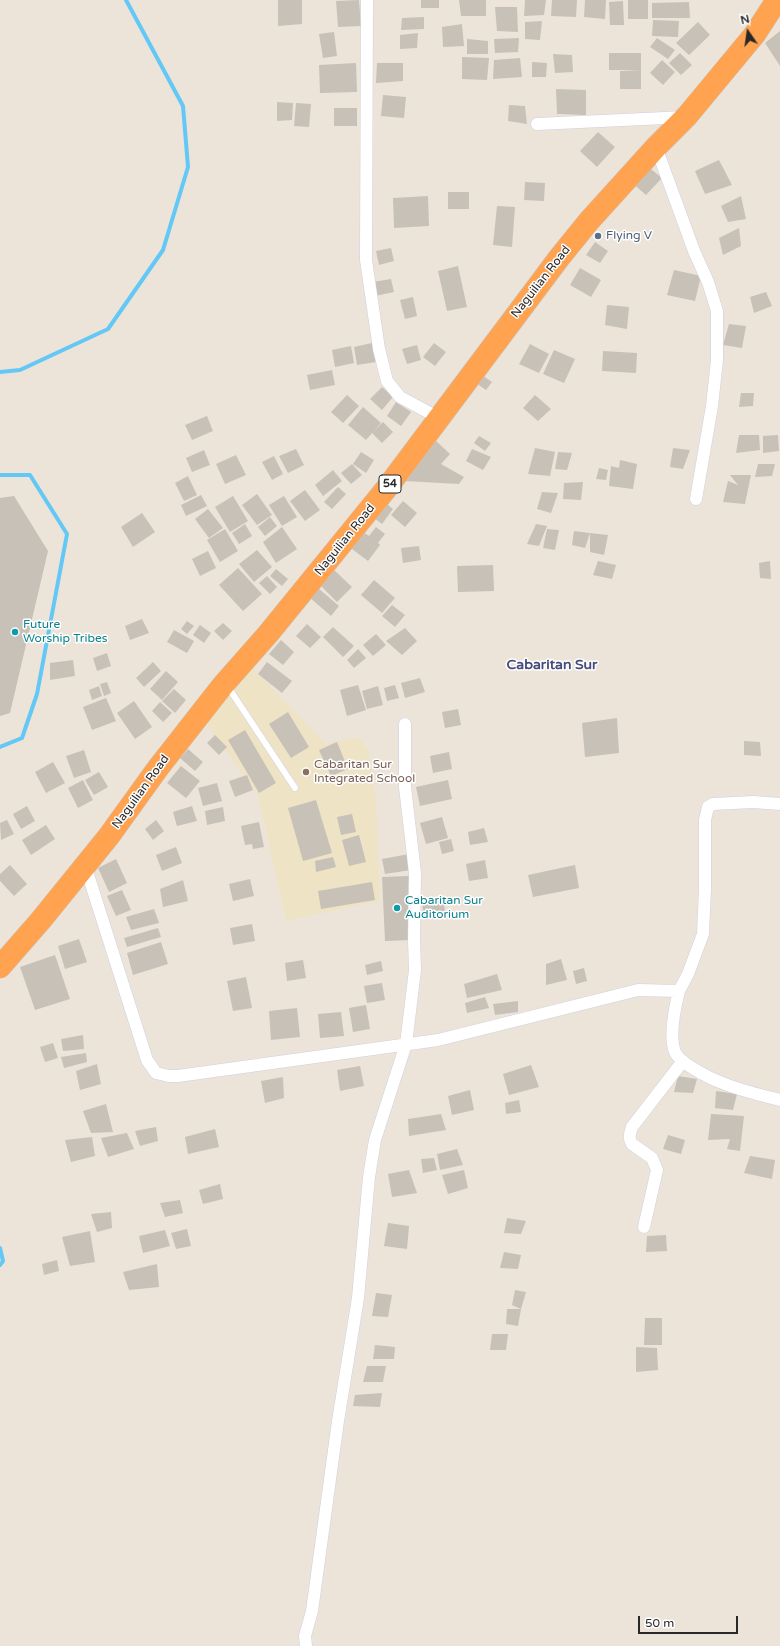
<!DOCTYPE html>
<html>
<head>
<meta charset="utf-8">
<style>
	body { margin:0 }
	#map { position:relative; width:780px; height:1646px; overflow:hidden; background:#ece4d8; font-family:"Varela Round",sans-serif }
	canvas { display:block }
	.north { position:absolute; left:728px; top:12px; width:40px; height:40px; -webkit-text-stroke:3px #fff; paint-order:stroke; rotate:347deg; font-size:11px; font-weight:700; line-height:16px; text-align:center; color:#282828 }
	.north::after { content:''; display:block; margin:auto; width:14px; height:18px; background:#282828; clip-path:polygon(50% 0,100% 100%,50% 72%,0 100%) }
	.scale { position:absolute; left:638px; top:1616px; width:100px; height:18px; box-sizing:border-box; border:2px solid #282828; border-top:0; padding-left:5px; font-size:12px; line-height:14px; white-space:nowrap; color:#282828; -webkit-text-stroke:3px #fff; paint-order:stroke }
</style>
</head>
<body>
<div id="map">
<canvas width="780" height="1646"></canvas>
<div class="north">N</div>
<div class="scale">50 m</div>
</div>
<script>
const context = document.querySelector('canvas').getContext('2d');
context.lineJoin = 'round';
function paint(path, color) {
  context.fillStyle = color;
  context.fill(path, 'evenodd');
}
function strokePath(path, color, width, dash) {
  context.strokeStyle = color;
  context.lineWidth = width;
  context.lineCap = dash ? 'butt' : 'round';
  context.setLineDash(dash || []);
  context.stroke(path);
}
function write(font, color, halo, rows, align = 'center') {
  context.font = font + ' "Varela Round",sans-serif';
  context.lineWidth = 3;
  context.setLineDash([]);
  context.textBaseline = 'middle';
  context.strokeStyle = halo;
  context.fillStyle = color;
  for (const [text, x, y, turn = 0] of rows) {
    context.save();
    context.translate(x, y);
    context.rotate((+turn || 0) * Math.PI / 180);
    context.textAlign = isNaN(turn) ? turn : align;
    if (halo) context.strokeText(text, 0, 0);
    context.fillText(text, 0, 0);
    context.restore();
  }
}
paint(new Path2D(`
	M248,663L326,744L358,737L368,749L376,797L380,901L286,921L258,795L201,717Z`), '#efe3c6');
strokePath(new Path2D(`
	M0,372L20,370L108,329L163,250L188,167L183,106L126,0
	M0,475H30L67,534L37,694L22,738L0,747
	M0,1248L3,1261L0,1265`), '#63c8f6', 4);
paint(new Path2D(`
	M278,0H302V24L278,26Z
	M359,0L361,26L338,27L336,1Z
	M421,0H439V8H421Z
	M459,0H486V16H461Z
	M525,0H546L544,15L524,16Z
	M552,0H577L576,17L551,16Z
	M585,0H606L605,19L584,17Z
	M628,0H648V19H628Z
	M623,1L624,25H610L609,2Z
	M689,2L690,18H652V3Z
	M495,7H517L518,32L497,31Z
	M424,17V29L401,30L402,18Z
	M653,20L679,21L678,37L652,36Z
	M542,21L540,40L525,39V22Z
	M698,22L710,35L689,55L676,43Z
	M462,24L464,46L443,47L442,27Z
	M780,31V66L765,43Z
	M334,32L337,56L323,58L319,34Z
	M418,33L417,48L400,49V35Z
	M519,38L518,52L495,53L494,39Z
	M657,38L675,50L668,59L650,47Z
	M467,39L488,41V54H467Z
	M609,53H641V70H609Z
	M680,53L692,65L681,75L669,63Z
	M553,54L572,55L573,72L555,73Z
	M462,57L489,58L487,80L462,79Z
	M520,58L522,77L493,79L494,60Z
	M662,60L675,72L663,85L650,73Z
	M532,62L547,63L546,77H532Z
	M356,63L357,92L320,93L319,65Z
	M377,63H403V81L376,83Z
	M641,70V89H620V71Z
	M556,89L586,90V115L557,114Z
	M383,95L406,97L404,118L381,116Z
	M277,102L293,103L292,120L277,121Z
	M296,103L311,104L309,127L294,126Z
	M509,105L525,106L527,124L508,121Z
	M334,108H357V126H334Z
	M598,132L615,147L597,167L580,151Z
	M719,160L732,185L705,194L695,171Z
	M646,165L662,178L646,195L631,182Z
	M525,182L545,183L544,201L524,200Z
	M448,192H469V209H448Z
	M428,196L429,226L394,228L393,198Z
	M741,196L746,219L728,222L721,206Z
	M497,206L515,207L512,247L493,245Z
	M739,228L741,246L723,255L719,238Z
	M595,242L608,251L600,263L586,255Z
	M391,248L394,261L379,265L376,251Z
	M458,266L467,307L447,311L438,271Z
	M580,268L601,280L591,297L570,285Z
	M674,270L701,276L695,301L667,295Z
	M391,279L394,292L375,296L373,282Z
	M766,292L772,306L754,313L750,297Z
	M413,297L417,316L405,319L400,300Z
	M607,305L629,307L627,329L605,325Z
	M729,324L746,326L742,348L723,345Z
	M372,343L376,362L357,365L354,347Z
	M434,343L446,352L435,366L423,357Z
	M530,344L549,354L539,373L519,364Z
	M417,345L421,360L407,364L402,349Z
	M351,346L354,363L335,367L332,350Z
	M554,350L575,359L564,383L543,374Z
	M603,351L637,353L636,373L602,371Z
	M332,370L335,385L310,390L307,375Z
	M479,373L492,382L486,390L473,381Z
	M382,387L393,397L382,410L370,399Z
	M741,393H754L753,406L739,407Z
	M347,395L359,406L343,423L331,412Z
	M535,395L551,409L538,421L523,408Z
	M396,402L411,412L401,426L387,416Z
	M363,407L381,423L366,440L348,425Z
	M207,416L213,431L192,440L185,425Z
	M383,422L393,432L382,443L372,433Z
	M739,435H759L760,450L736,453Z
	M778,435L779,451L763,453V436Z
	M479,436L491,443L485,451L474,443Z
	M434,439L450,454L441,464L464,477L459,484L404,481Z
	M535,448L555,452L550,476L528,474Z
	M673,448L690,450L683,469L670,467Z
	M296,449L304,465L288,473L279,456Z
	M472,449L491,457L483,470L466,461Z
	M204,450L210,465L192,472L186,458Z
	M361,452L374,460L366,473L353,464Z
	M558,452L572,453L567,470L555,469Z
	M236,455L246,475L225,484L216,464Z
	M274,456L283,474L272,480L262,462Z
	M620,460L637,464L633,489L609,486L611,466L619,468Z
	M352,464L362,475L351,484L341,473Z
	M758,464H775L772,476L755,477Z
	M599,468L608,470L606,480L596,479Z
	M333,470L342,481L323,496L315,485Z
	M730,475H751L745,504L723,502L728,481L738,485Z
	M188,476L197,495L184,501L175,483Z
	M583,482L581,500L563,499L564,483Z
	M338,487L346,494L332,509L324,502Z
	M305,490L320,510L305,521L290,501Z
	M542,492L558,493L551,513L537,509Z
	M257,494L272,515L257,525L242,505Z
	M201,495L207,506L186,516L181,505Z
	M14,496L48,551L10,713L0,716V498Z
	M233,496L248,521L230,532L215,507Z
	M284,496L297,517L282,526L269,505Z
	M382,500L393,509L382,524L370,515Z
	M403,501L417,513L405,527L391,515Z
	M208,509L223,528L209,538L195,519Z
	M142,513L155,532L133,547L121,527Z
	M270,517L277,526L265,536L258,527Z
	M245,524L252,536L239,544L232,533Z
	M536,524L547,526L539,546L527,544Z
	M282,527L297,549L276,563L263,542Z
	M376,527L385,534L378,543L380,545L368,561L348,546L360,530L369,536Z
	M225,529L238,551L220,562L207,540Z
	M547,529L559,530L555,550L543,548Z
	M574,531L590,533L585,548L572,545Z
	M590,533L608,535L604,555L590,552Z
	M419,546L421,560L403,563L401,548Z
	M257,550L272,567L254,582L239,564Z
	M208,551L216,568L200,576L192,559Z
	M598,561L616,565L612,579L593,575Z
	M770,561L771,579L760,578L759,563Z
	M493,565L494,591L458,592L457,566Z
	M238,568L262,594L243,611L219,585Z
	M276,569L288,579L282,586L270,576Z
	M333,569L352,587L337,602L319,584Z
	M267,576L277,587L270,594L259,583Z
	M374,580L395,598L382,613L361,595Z
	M318,588L339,606L331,616L309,597Z
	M392,605L405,615L395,627L382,616Z
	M142,619L149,633L130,640L125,626Z
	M187,621L194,626L187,634L181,629Z
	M223,623L232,631L223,640L214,631Z
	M307,624L321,637L310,648L296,636Z
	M200,625L211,633L204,643L193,635Z
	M333,627L354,646L343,657L323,637Z
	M405,628L417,641L402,655L386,641Z
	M174,630L194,641L187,653L167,642Z
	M376,634L386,645L373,656L363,645Z
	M281,640L294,652L283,665L269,654Z
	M358,649L366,658L354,668L347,660Z
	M107,653L111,666L97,671L93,658Z
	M73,660L75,676L50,680V663Z
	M153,662L161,671L144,687L136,678Z
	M267,662L292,681L282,693L258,674Z
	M166,671L178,682L162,700L150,689Z
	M420,678L425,692L405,698L401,683Z
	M107,682L111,693L104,696L100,684Z
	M358,685L366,710L347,716L340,690Z
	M395,685L399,698L387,701L384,688Z
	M99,686L102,696L92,700L89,690Z
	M378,686L383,705L367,709L362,691Z
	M174,689L186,700L175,713L162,701Z
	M106,698L116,721L92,730L83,707Z
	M134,701L152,727L135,739L117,713Z
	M160,702L172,713L163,722L152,711Z
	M458,709L461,725L445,728L442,712Z
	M288,712L309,747L291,758L269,724Z
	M617,718L619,753L585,757L582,723Z
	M245,730L276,783L259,793L228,740Z
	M215,735L227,747L219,755L207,743Z
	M744,741L760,742L761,756L744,755Z
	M337,742L348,769L331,776L319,750Z
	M188,749L203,762L195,771L180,758Z
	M84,750L91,772L74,778L66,756Z
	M449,752L452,769L433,773L430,756Z
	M53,762L65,783L46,793L35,772Z
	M181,766L200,781L186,798L167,783Z
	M99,772L108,787L94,795L85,780Z
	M247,775L253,790L235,797L229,781Z
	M83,780L93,800L78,808L68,788Z
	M448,780L452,799L420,806L416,787Z
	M217,783L222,801L203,806L198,788Z
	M316,800L332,853L303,861L288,808Z
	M27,806L35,821L21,829L13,814Z
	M192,806L197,821L177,826L173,812Z
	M223,807L225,821L207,825L205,811Z
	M352,814L356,832L341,835L337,817Z
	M442,817L448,838L426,844L420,823Z
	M7,820L14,834L1,840L0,823Z
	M156,820L164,831L153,840L145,829Z
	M259,822L264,847L253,849L252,844L245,845L241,826Z
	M46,825L55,839L31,855L22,840Z
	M484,828L488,842L470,845L468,832Z
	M359,835L366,862L349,866L342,840Z
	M451,839L454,851L442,854L439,842Z
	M176,847L182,863L162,871L156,855Z
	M409,854L411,870L385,874L382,859Z
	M333,857L336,867L316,872L315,861Z
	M116,859L127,883L109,892L98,868Z
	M485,860L488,878L469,881L466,864Z
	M10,865L27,884L14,896L0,881V874Z
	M575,865L579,888L533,897L528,875Z
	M409,876L412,940L385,941L382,877Z
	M250,879L254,896L233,901L229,884Z
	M183,880L188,901L163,907L160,889Z
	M372,882L375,900L321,909L318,891Z
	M122,890L131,910L116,916L107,896Z
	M443,900L446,916L425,920L422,904Z
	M154,909L159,923L131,930L126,917Z
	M252,924L255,941L233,945L230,928Z
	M158,928L161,937L127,947L124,938Z
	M79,939L87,962L65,969L58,946Z
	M161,942L168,964L133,975L127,953Z
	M55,955L70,999L35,1010L20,967Z
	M561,959L567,980L546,985V964Z
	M303,960L306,978L287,981L285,963Z
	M381,961L383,971L367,975L365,965Z
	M584,968L587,981L576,984L573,971Z
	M497,974L502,990L467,998L464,984Z
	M246,977L252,1008L233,1011L227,981Z
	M382,983L385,1000L367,1003L364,986Z
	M485,997L489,1008L467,1013L465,1003Z
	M518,1001V1012L495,1015L493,1004Z
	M366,1005L370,1029L353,1032L349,1008Z
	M297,1008L300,1037L271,1040L269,1011Z
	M341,1012L344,1036L320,1038L318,1014Z
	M83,1035L84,1049L63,1051L61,1039Z
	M53,1043L58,1058L45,1062L40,1047Z
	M86,1053L87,1062L64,1068L61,1057Z
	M97,1064L101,1084L80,1090L76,1071Z
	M531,1065L539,1087L509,1095L503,1074Z
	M360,1066L364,1086L340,1091L337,1070Z
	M678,1076L697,1079L693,1093L674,1092Z
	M283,1077L284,1098L265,1103L261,1081Z
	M470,1090L474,1110L452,1115L448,1096Z
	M716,1091L737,1094L733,1110L715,1108Z
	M519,1100L521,1112L506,1114L505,1103Z
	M106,1104L113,1132L91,1133L83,1111Z
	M441,1114L446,1130L409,1136L408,1119Z
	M711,1114L744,1116L740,1151L727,1149L730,1139L708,1140Z
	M156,1127L158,1141L140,1146L135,1131Z
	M215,1129L219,1147L188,1154L185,1137Z
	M127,1133L134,1149L108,1157L101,1138Z
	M668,1135L685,1140L681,1154L663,1149Z
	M92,1137L95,1156L71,1162L65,1140Z
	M457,1149L463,1165L440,1170L437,1154Z
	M750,1156L775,1160L772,1179L744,1173Z
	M434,1158L437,1170L423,1173L421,1159Z
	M409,1170L417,1193L392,1197L388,1174Z
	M464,1170L468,1188L448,1194L442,1175Z
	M220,1184L223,1199L203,1204L199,1190Z
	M180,1200L183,1213L165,1217L160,1203Z
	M111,1212L112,1228L97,1232L91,1214Z
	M507,1218L526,1221L521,1234L504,1233Z
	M388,1223L409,1226L407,1249L384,1246Z
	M187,1229L191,1246L176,1249L171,1233Z
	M165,1230L170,1246L143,1253L139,1236Z
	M90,1231L95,1262L70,1266L62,1237Z
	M666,1235L667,1251L646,1252L647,1236Z
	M504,1252L521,1255L518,1269L500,1268Z
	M57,1260L59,1271L44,1275L42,1264Z
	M157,1264L159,1287L129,1290L123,1272Z
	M515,1290L526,1292L521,1309L512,1305Z
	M376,1293L392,1295L388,1317L372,1316Z
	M507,1309H521L518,1326L506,1324Z
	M645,1318H662V1345H644Z
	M492,1334H508L506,1350H490Z
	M375,1345L395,1347L394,1359H373Z
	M636,1347L657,1348L658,1370L636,1372Z
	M367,1366H386L383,1382H363Z
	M382,1393L380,1407L353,1406L355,1395Z`), '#c7c1b8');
const lane = new Path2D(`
	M225,687L230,690L295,788`);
const street = new Path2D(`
	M367,0L366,260L379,349L387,381L400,397L439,418
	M537,124L686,117
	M656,147L694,251L708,282L717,311V360L712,406L696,499
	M85,865L147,1060L156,1073L169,1076H178L438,1040L638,990L679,991C675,1007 669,1037 675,1052C678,1059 685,1063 691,1067C718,1085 749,1092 780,1100
	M679,991L688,974L703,934L705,889V820L708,807L713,804L753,802L780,804
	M644,1227L657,1170L652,1158L632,1144C628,1138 630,1133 632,1127L683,1061
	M306,1646L305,1636L312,1611L338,1421L358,1298L369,1177L375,1140L406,1044L415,970L414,940L415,873L405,787V724`);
const highway = new Path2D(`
	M0,967L41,920L109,836L158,768L223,685L268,634L386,489L559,258L589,221L656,147L687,116L755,34L777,0`);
strokePath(lane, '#cdd0e2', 7);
strokePath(street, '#cdd0e2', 13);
strokePath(highway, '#c7c7c7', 23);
strokePath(lane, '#fff', 6);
strokePath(street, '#fff', 12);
strokePath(highway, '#ffa350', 22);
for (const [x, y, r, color] of [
	[598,236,4,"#5c6f8a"],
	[15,632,4,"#0f9aa8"],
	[306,772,4,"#8d6e63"],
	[397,908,4,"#0f9aa8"]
]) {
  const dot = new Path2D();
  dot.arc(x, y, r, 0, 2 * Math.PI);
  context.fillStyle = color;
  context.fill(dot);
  strokePath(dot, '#fff', 1.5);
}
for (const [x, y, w] of [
	[390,484,22]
]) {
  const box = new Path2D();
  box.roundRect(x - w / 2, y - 9, w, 18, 3);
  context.fillStyle = '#fff';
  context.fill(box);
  strokePath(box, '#282828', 1);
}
write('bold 11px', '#282828', null, [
	["54",390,484]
]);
write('12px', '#4e5e75', '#fff', [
	["Flying V",606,236]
], 'left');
write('12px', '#282828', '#fff', [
	["Naguilian Road",541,282,-52],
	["Naguilian Road",345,540,-51],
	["Naguilian Road",141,792,-54]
]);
write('12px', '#0d838f', '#fff', [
	["Future",23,625],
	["Worship Tribes",23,639],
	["Cabaritan Sur",405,901],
	["Auditorium",405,915]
], 'left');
write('12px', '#785e54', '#fff', [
	["Cabaritan Sur",314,765],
	["Integrated School",314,779]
], 'left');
write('bold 14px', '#464d7b', '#fff', [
	["Cabaritan Sur",552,665]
]);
</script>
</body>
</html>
